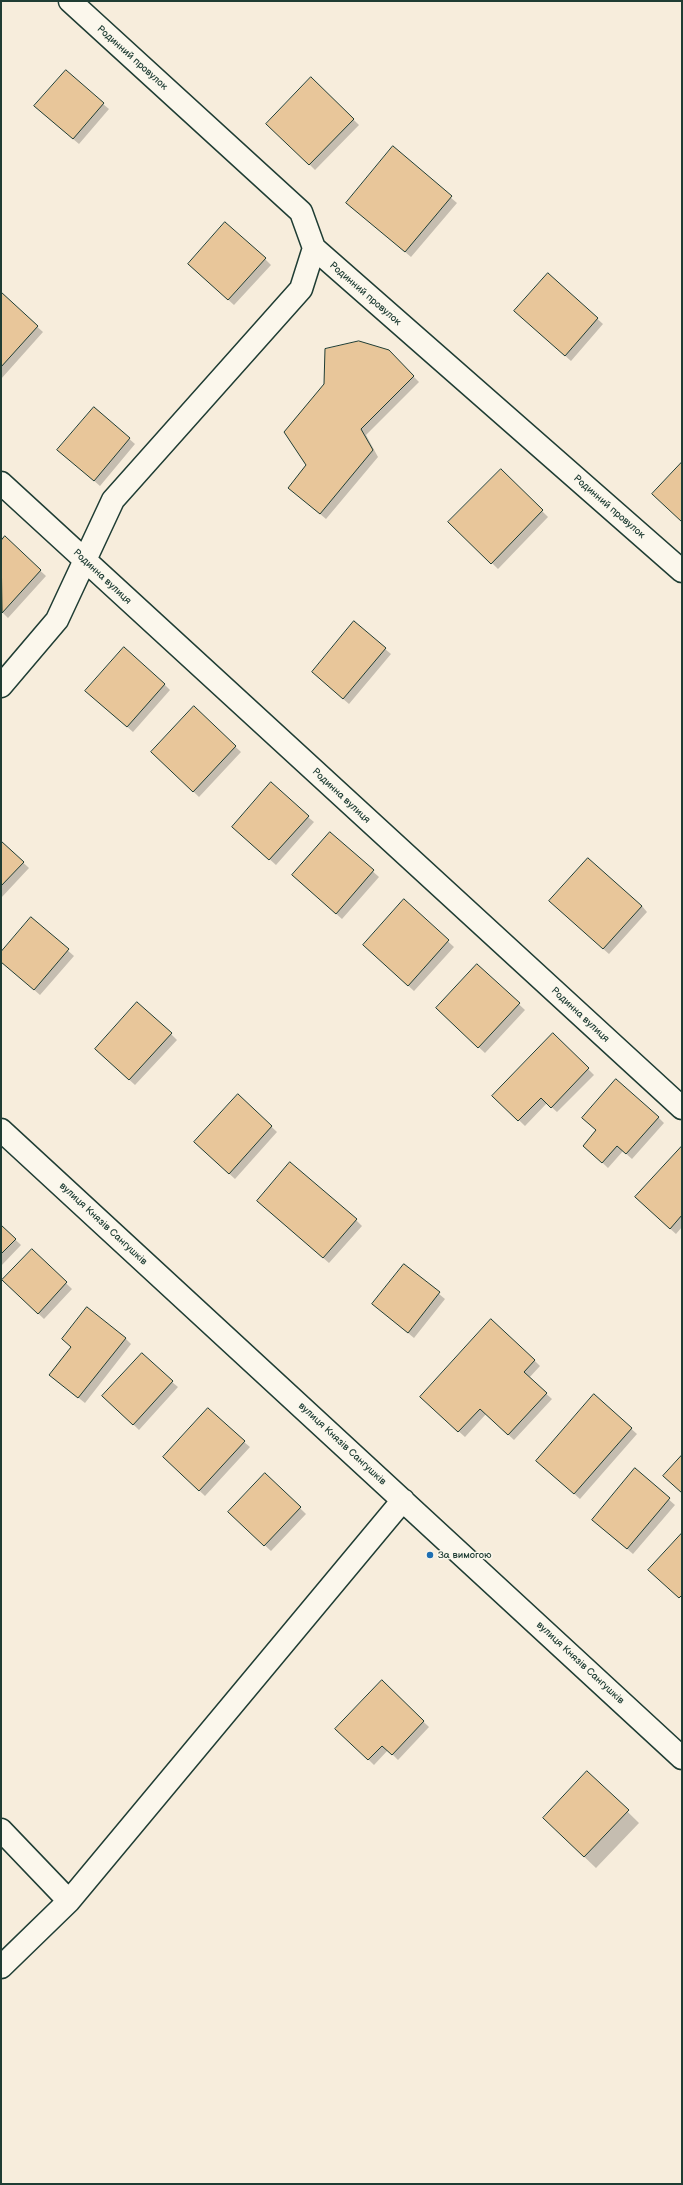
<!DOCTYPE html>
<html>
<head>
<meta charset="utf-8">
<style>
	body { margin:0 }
	#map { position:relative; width:683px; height:2185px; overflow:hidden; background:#f7eddc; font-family:"Balsamiq Sans",sans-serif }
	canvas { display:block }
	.frame { position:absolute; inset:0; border:2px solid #1f3d34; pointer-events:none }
</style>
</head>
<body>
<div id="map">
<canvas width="683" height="2185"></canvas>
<div class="frame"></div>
</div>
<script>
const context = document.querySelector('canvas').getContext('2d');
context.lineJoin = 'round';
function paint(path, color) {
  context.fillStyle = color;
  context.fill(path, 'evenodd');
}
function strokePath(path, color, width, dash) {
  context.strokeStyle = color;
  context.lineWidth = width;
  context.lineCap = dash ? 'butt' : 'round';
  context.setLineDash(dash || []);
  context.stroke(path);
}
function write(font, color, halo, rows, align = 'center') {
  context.font = font + ' "Balsamiq Sans",sans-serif';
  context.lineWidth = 3;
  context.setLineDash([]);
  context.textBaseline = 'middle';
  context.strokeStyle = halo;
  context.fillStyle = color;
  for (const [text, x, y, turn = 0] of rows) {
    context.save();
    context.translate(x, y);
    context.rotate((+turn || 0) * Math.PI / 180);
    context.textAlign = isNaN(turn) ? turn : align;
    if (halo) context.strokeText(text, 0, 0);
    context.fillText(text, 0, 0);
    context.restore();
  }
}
paint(new Path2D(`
	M311,78L359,125L315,170L268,123Z
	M103,104L109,109L79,144L41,112Z
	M393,148L457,203L411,257L353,208Z
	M265,259L271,265L234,305L195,270Z
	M548,274L603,324L571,361L521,316Z
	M1,294L43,332L1,379Z
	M388,351L419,382L366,435L378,457L326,519L295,493L308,465Z
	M94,408L135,444L100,486L58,450Z
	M501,470L548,517L498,569L450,522Z
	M5,538L46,576L8,618L1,611V543Z
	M385,649L391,654L349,704L319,678Z
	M164,684L170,690L133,732L93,697Z
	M194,708L241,752L199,797L152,752Z
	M308,817L314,822L276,865L239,832Z
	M331,834L379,877L342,919L299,881Z
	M1,842L29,868L1,898Z
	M404,901L454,947L414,991L370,951Z
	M642,906L647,912L609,954L556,907Z
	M31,918L74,956L40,995L1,961V954Z
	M477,965L525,1010L485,1053L443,1014Z
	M171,1034L177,1040L135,1085L102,1055Z
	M553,1034L594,1075L557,1112L547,1103L525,1126L494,1096Z
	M238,1095L277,1132L235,1179L201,1148Z
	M658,1117L664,1123L632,1159L623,1151L608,1168L590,1151Z
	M682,1147V1227L676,1234L642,1203Z
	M264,1207L356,1220L362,1226L329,1263Z
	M1,1226L21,1245L1,1266Z
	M32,1250L72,1289L44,1319L9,1286Z
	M404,1265L445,1299L414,1338L373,1304Z
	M125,1338L131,1344L85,1403L50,1375L72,1347L63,1339Z
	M534,1360L540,1366L529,1378L552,1399L514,1440L486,1414L465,1437L427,1403Z
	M172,1382L178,1387L139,1430L109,1401Z
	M595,1396L637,1434L580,1499L543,1466Z
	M244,1442L250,1447L205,1496L170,1463Z
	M635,1470L675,1505L633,1554L599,1525Z
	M265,1474L306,1514L271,1551L235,1518Z
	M382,1682L429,1727L398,1760L388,1750L374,1765L337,1729Z
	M588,1773L639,1823L596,1868L556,1830Z`), '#0003');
const building = new Path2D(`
	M66,70L104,103L73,139L34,106Z
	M311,77L354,119L309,165L266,124Z
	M393,146L452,196L405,252L346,203Z
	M225,222L266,258L228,300L188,264Z
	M548,273L598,318L565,356L514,311Z
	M1,292L38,326L1,367Z
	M359,341L389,350L414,376L361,429L373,450L320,514L288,488L306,465L284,432L324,384L325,349Z
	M94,407L130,438L94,481L57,450Z
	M682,462V522L652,494Z
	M501,469L543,510L491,564L448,522Z
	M5,536L41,570L2,613L1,541Z
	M354,621L386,648L343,699L312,672Z
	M124,647L165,684L127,727L85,691Z
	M194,706L236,746L193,792L151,752Z
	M271,782L309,816L269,860L232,827Z
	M330,832L374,870L336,914L292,875Z
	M1,841L24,862L1,886Z
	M588,858L642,906L603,949L549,901Z
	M404,899L449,940L408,986L363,945Z
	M31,917L69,949L34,990L1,962V952Z
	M477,964L520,1003L478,1048L436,1008Z
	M137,1002L172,1033L129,1080L95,1049Z
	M553,1033L589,1068L551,1108L541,1098L518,1121L492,1096Z
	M616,1079L659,1117L626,1154L617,1146L602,1163L583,1146L596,1130L582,1118Z
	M238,1094L272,1126L229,1174L194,1142Z
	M682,1146V1215L670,1229L635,1197Z
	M290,1162L357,1219L323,1258L257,1201Z
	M1,1225L16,1239L1,1254Z
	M32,1249L67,1282L38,1314L2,1280Z
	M404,1264L440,1292L408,1333L372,1304Z
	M87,1307L126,1338L78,1398L49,1375L71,1347L62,1339Z
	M491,1319L535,1360L524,1372L547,1393L508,1435L480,1409L458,1432L420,1397Z
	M142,1353L173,1381L133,1425L102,1396Z
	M594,1394L632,1428L574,1494L536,1461Z
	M208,1408L245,1441L199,1491L163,1457Z
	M682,1455V1493L663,1476Z
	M635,1468L670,1498L627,1549L592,1520Z
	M265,1473L301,1507L264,1546L228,1512Z
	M682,1533V1595L679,1598L648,1570Z
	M382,1680L424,1721L392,1755L382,1746L368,1760L335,1729Z
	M587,1771L629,1810L584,1857L543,1818Z`);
paint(building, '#e8c69a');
strokePath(building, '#1f3d34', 1);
const minor = new Path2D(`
	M70,1L301,212L314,248L682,571
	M1,483L682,1108
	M1,686L57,620L113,500L301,289L314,248
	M1,1130L682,1758
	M1,1830L69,1901
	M1,1967L69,1901L403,1500`);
strokePath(minor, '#1f3d34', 25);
strokePath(minor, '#fbf7ec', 22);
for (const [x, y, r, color] of [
	[430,1555,4,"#1f6fb2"]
]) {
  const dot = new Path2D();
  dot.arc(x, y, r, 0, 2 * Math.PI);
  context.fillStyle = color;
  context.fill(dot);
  strokePath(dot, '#fbf7ec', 1.5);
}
write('10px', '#1f3d34', '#fbf7ec', [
	["Родинний провулок",132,58,42],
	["Родинний провулок",365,294,41],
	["Родинний провулок",609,507,41],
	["Родинна вулиця",102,577,43],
	["Родинна вулиця",341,796,43],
	["Родинна вулиця",580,1015,43],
	["вулиця Князів Сангушків",103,1224,43],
	["вулиця Князів Сангушків",342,1444,43],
	["вулиця Князів Сангушків",580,1663,43]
]);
write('10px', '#1f3d34', '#fbf7ec', [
	["За вимогою",438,1555]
], 'left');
</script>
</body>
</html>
